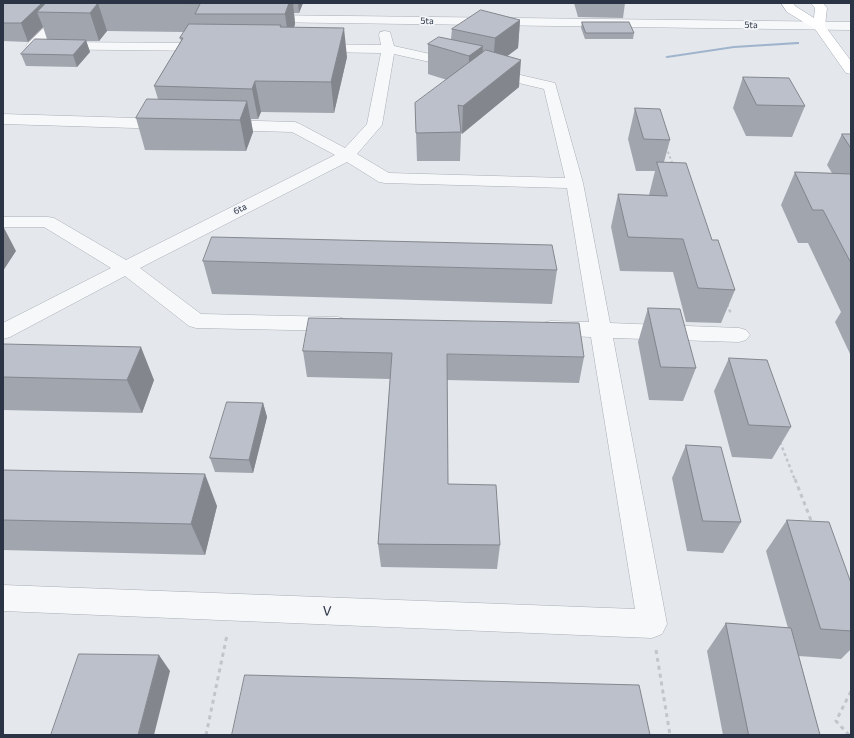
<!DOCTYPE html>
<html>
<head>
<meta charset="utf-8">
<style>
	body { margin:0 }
	#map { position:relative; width:854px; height:738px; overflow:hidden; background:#e4e7ec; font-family:Commissioner,sans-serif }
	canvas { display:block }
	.frame { position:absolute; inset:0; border:4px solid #2b3445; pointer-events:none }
</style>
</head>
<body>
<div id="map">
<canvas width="854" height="738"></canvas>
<div class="frame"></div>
</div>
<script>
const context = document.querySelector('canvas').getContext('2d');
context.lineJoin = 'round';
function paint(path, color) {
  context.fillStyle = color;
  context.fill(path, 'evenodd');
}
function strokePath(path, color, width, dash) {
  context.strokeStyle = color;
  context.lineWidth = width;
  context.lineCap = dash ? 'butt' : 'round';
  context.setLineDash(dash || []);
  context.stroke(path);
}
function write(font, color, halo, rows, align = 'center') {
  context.font = font + ' Commissioner,sans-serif';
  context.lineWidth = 3.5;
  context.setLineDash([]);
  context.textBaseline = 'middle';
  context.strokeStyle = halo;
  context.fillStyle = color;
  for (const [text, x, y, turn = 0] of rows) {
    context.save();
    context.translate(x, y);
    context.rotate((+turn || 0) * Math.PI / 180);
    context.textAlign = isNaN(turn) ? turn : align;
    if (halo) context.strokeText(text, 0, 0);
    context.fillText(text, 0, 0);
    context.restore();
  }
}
paint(new Path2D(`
	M797,42H799V44L734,48L667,58L665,57L667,56L734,46Z`), '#9fb4cc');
const minor = new Path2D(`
	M69,3H82L44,42L208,43L213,44L215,47L213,50L208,51L28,49L26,46L28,43Z
	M264,15L851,22V30L260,22L258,19L260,16Z
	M385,31L390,32L394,46L462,61L464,64L462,67L457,68L394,54L382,125L357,154L389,173L565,178L544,89L485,75L483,72L485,69L490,68L555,83L583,183L610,323L739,328L746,330L750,335L746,340L739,342L613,338L667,624L662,634L652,638L3,611V585L635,609L591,337L550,335L543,333L540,328L543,323L550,321L589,322L567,188L385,183L379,182L347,162L140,268L201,314L338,317L345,319L348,324L345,329L338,331L196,328L189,326L125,276L10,337L3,339V323L111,268L44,227H3V217H48L54,218L126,260L335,155L292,132L222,130L217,128L214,125L217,122L222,120L295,122L300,124L345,148L367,124L381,53L317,52L312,51L310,48L312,45L317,44L381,45L379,35L380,32Z
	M3,114L168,119L173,121L176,124L173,127L168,129L3,124Z`);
const major = new Path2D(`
	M781,3H793L795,6L814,18L815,8L811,3H823L827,8L825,26L851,61V74L846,73L815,29L787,12Z`);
strokePath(minor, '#a9aeb7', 1);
strokePath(major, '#a3abb8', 1);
strokePath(new Path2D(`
	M666,147L673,165`), '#c2c5cb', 2, [2.5, 2.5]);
strokePath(new Path2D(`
	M727,304L731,314
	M780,442L795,480`), '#c2c5cb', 2.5, [3, 3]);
strokePath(new Path2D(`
	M795,479L812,523
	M656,650L670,735
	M206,735L227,635
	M849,735L836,721L851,691`), '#c2c5cb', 3, [4, 4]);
paint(minor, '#f7f8fa');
paint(major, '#fff');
paint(new Path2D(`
	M3,3H303L299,13H294L295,24L294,28L347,57L334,113L261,112L258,119H251L253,132L246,151L145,150L136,118L158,99L154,86L181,41L180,38L184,32L107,31L99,41H86L90,52L77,67L26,66L21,54L47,39L43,27L28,42L3,41Z
	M574,3H625L623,18L578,17Z
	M649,3H710V4Z
	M520,20L518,48L507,56L519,87L461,134L460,161H417L415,103L447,80L428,74V44L451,39L452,29Z
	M582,22L634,33L633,39H585L581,28Z
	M743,77L805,106L792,137L746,136L733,108Z
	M635,108L670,140L664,162L712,240L735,290L721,323L686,322L673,272L620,271L611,227L618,194L649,195L655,171H636L628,139Z
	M842,134H851V356L835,322L841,312L808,243H798L781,205L795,172L832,173L827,165Z
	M203,261L557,270L552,304L212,294Z
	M648,308L696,368L683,401L649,400L638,342Z
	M3,344L154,380L142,413L3,410Z
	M303,351L584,357L579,383L447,380L448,484L500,545L497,569L381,567L378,544L390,379L307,377Z
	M729,358L791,427L772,459L732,457L714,391Z
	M263,403L267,417L253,473L215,472L210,458Z
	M686,445L741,522L723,553L687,551L672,478Z
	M3,470L217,506L205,555L3,550Z
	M787,520L851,583V649L841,659L799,656L820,735H723L707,651L726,623L788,628L766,551Z`), '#a1a5ae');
paint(new Path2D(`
	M42,3H43L46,12H37L43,27L28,42L21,23Z
	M98,3L107,31L99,41L90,13Z
	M289,3H293L295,24L289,43L285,14Z
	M298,3H303L299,13Z
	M520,20L518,48L493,67L495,38Z
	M344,28L347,57L334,113L331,82Z
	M86,40L90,52L77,67L73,55Z
	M483,46L481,76L468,86L469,56Z
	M521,60L519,87L462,134L463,106Z
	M255,81L261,112L258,119L252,89Z
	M247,101L253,132L246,151L240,120Z
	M3,226L16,251L3,271Z
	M141,347L154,380L142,413L127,380Z
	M263,403L267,417L253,473L249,460Z
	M205,474L217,506L205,555L191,524Z
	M159,655L170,671L154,735H138Z`), '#83868d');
const building = new Path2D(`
	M3,3H42L21,23H3Z
	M46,3H98L90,13L37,12Z
	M105,3H289L285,14H195L200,4Z
	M481,10L520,20L495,38L452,29Z
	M582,22H629L634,33H586Z
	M189,24L281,25L280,27L344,28L331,82L255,81L252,89L154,86L183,38H180Z
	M439,37L483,46L469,56L428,44Z
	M35,39L86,40L73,55L21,54Z
	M486,50L521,60L463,106L458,105L461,132L416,133L415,103Z
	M743,77L789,78L805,106L757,105Z
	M147,99L247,101L240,120L136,118Z
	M635,108L660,109L670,140L644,139Z
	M842,134H851V148Z
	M657,162L686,163L712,240H718L735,290L698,288L683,239L628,237L618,194L667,196Z
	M795,172L851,174V263L823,210H813Z
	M212,237L552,245L557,270L203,261Z
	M648,308L680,309L696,368L661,367Z
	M309,318L579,323L584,357L447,354L448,484L496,485L500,545L378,544L392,353L303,351Z
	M3,344L141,347L127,380L3,377Z
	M729,358L767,360L791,427L749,425Z
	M227,402L263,403L249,460L210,458Z
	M686,445L721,447L741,522L703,521Z
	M3,470L205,474L191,524L3,520Z
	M787,520L829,522L851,583V631L821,629Z
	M726,623L791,628L820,735H749Z
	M79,654L159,655L138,735H51Z
	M245,675L639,685L650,735H232Z`);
paint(building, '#bbc0ca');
strokePath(building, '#83868d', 1);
write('9px', '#2b3445', '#f4f6f9', [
	["5ta",427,21,1],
	["5ta",751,25,1],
	["6ta",240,209,-27]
]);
write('13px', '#2b3445', '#f4f6f9', [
	["V",327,611,2]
]);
</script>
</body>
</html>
